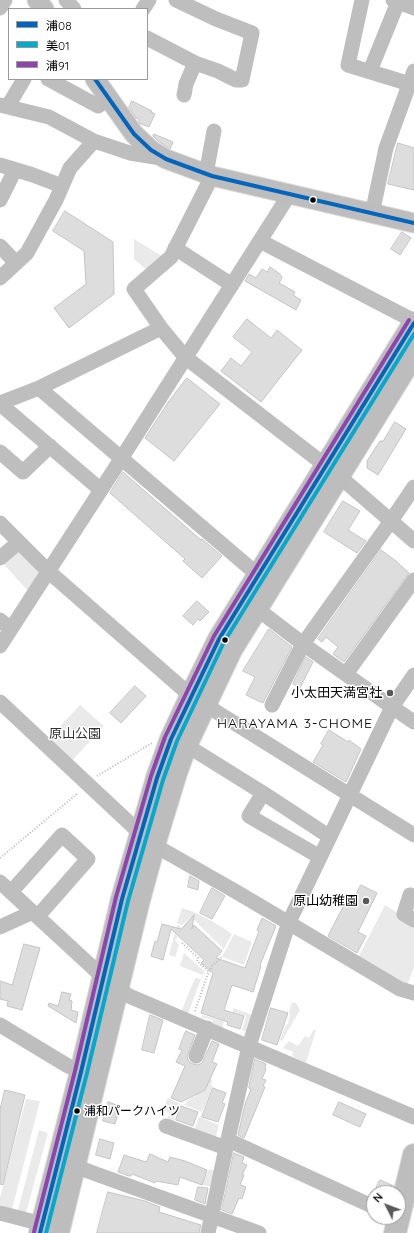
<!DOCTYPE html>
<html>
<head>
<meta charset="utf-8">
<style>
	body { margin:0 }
	#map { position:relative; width:414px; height:1233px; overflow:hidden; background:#fff; font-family:Quicksand,"Noto Sans JP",sans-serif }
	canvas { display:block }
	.legend { position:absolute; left:8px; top:8px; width:140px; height:72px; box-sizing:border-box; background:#fff; border:1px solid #999; margin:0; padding:5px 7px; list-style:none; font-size:12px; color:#000 }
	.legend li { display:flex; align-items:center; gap:8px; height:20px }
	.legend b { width:20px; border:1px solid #999 }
	.north { position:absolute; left:366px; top:1185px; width:40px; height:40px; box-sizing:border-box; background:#fff; border:1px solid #999; border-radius:50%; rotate:312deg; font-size:11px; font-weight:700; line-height:16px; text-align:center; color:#000 }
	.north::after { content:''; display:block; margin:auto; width:14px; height:18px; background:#595959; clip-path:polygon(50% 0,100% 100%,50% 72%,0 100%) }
</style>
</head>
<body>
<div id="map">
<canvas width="414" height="1233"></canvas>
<ul class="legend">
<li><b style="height:5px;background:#0065bd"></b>浦08</li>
<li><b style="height:5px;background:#00a9ce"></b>美01</li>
<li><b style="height:5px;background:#8e44ad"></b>浦91</li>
</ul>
<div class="north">N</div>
</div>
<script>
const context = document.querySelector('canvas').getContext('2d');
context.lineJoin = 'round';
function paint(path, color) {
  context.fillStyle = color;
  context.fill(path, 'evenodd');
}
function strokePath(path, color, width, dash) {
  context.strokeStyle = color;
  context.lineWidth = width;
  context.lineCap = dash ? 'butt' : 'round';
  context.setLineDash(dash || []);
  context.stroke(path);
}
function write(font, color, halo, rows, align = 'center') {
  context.font = font + ' Quicksand,"Noto Sans JP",sans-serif';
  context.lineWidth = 3;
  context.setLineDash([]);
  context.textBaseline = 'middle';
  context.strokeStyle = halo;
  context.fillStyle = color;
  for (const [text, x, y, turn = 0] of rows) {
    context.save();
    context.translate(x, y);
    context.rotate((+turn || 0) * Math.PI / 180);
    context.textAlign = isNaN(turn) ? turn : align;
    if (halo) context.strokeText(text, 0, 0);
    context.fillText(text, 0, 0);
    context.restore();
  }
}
paint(new Path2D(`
	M134,239L165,258L149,272L134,259Z
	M18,546L42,570L29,592L0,560Z
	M80,705L104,726L70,763L46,741Z
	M385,905L414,923V967L407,986L358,958Z
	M182,908C199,913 217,923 232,934L224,949L191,917L182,925L177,923Z
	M178,924L181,927L175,934L178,937L175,940L179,945L175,957L169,955L176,928Z
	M234,934L252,942L244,965L222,957Z
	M184,953L204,971L203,975L180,966Z
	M195,978L201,979L188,1014L181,1012Z
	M292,1002L296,1003L300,1010L282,1041L280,1040L286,1025L288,1024L290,1014L289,1011Z
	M233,1008L253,1015L248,1032L242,1030L246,1016L233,1012Z
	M202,1015L224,1021L222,1028L212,1024L213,1020L201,1017Z
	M314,1029L316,1030L306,1063L292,1056L293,1052L283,1048L289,1041L298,1046L305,1036L309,1038Z
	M195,1072L212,1080L211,1085L213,1086L202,1112L184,1105L188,1100L195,1096L202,1081Z
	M168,1098L180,1104L173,1123L165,1122L169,1115V1113L163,1109Z
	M26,1099L40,1101L12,1209L0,1205V1198Z
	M199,1117L219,1125L215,1140L193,1133Z
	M39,1130L48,1133L25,1216L17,1214Z
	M209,1169L217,1172L213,1187L201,1185C203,1178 207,1175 209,1169Z`), '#eaeaea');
const building = new Path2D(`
	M132,101L152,111L151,112L155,114L149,127L139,123V119L136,118L129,108Z
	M154,134L173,142L170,149L158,141L153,136Z
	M398,143L414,148V190L388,184Z
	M65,211L113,242L114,294L69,328L54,308L86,284L84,251L53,231Z
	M402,232L411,238L400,255L391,249Z
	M270,267L280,274L282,278L279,283L295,292L293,295L301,300L296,310L245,281L249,274L256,278L262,269L267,272Z
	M247,319L271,338L277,330L302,350L261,402L221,371L231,358L241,366L252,352L233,337Z
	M187,378L220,404L174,461L145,438L169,401Z
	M395,422L406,429L378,475L367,468V461L380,441H383Z
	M123,472L201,540L202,539L222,556L202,578L183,561L185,559L110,493Z
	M343,501L360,511L348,530L366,541L357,553L324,532Z
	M381,550L396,561L409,573L344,662L333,654L338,647L326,637L322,642L318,639Z
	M197,601L209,612L200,621L198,619L193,625L183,616Z
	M269,629L292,647L263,703L246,695L255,677L243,671Z
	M306,657L313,662L300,688L293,684Z
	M135,686L146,696L121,723L110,713Z
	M329,730L348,742L349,740L361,749L346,782L313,762L323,745L321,744Z
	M190,876L199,881L198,890L188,887Z
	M361,885L377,893L358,932L366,936L357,953L328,936L345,903L350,906Z
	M212,888L225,896L212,919L200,913Z
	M194,915L192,929L194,925L222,951L216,958L245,968L259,931L257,930L262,918L276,926L260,965L261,966L253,992L232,985L224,1010L244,1016L240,1029L227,1025L228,1022L201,1013L213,973L201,963L204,960L171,929L163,960L151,956L155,941L157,942L162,924L181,929Z
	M24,944L40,948L22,1010L7,1006L8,1001L0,999V981L12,985Z
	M62,992L71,994L69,1000L72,1001L71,1010L78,1012L76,1023L48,1006L49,1003L58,1006Z
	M271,1008L288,1013L277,1045L262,1040Z
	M150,1015L163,1020L154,1053L142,1050Z
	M186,1031L195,1035L187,1057L189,1062L193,1064L198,1065L202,1063L212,1041L219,1044L212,1062L217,1064L205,1090L181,1102L171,1098L185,1066L176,1062L182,1050L179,1049Z
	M255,1059L266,1064L265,1068L266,1069L262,1079L266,1080L263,1086L265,1087L244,1138L238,1135L245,1104L251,1089L249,1088Z
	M213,1088L226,1093L222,1103L225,1104L218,1122L202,1117Z
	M5,1090L25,1095L3,1185L0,1184V1110Z
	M108,1102L120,1106L115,1124L103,1121Z
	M339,1102L366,1114L360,1127L333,1115Z
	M181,1106L198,1112L193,1126L176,1120Z
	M100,1139L114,1143L110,1159L96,1155Z
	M234,1153L244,1157L242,1163L247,1165L242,1175H244L240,1185L246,1187L242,1199L239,1198L232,1214L222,1210Z
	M150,1154L168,1162L170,1157L185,1161L207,1170L202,1185L180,1177L178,1185L156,1181L155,1183L132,1174L131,1176H129L118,1172L124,1155L146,1162Z
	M380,1180L394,1186L392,1193H374Z
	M198,1187L208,1188L205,1204L195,1200Z
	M108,1192L145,1201L160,1207L159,1212L201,1225L199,1233H97Z`);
paint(building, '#ddd');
strokePath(building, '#c5c5c5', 1);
const major = new Path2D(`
	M37,0L44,9
	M95,79L134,134L151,150L166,159L212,176L414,223`);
const highway = new Path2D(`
	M40,1233L81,1072L122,899L157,778L171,739L191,696L219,639L414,323
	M58,1233L139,900L154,845L176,773L186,745L231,650L414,354
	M395,1233L414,1155`);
strokePath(major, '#dbdbdb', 21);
strokePath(highway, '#dbdbdb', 24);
strokePath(new Path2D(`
	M97,776L152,743
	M0,858L78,793
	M182,943L198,958L197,961L209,972
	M195,1011L207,976L212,966L222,957`), '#b8b8b8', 2, [1, 2]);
strokePath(new Path2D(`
	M66,0L74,9
	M362,0L348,65L410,84
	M393,0L414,8
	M0,8L5,0
	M143,9L149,0
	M147,38L195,63L218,71L236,80H242L252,33L216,19L176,0
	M370,71L398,2
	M48,79L98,106L108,99
	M184,95L186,84L195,63
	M0,105L49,117L94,141L130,153L161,158
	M8,106L24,79
	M0,165L33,175L62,186
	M206,174L214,131
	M212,176L171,257L134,289L161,328L185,357L339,476L414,541
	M0,200L15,170
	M372,214L386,148L414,71
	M260,241L414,321
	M0,246L16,263
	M175,248L232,285
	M0,278L27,253L56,200L70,168L94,141
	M39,388L258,575
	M0,403L39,388L161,328
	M0,404L101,490
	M0,452L23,472L50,446
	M0,523L48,571L191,696L414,835
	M0,558L19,542
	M256,608L303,644L392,707L414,722
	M0,620L11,629
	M0,646L121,459L289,195
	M346,674L414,580
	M0,702L140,833
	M272,705L303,644L391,521L414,487
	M186,745L263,793L330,837
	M263,793L249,816L320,857
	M154,845L240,894L400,989L414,993
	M0,882L104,978L129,996L414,1117
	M11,892L62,835L88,859L38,916
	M410,895L404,914L414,920
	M0,927L33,912
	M0,1025L68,1066L81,1072
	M196,1056L207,1028
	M166,1126L226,1148
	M228,1140L374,1207
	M74,1166L259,1233
	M0,1213L50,1226
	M208,1233L226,1148L249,1046L289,922L392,707L414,675`), '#bebebe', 15);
strokePath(major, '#bdbdbd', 19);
strokePath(highway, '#bdbdbd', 22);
strokePath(new Path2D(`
	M95,79L134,134L151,150L166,159L212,176L414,223
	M40,1233L81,1072L122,899L157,778L171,739L219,639L414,323`), '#0065bd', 4);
strokePath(new Path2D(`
	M46,1233L87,1073L128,901L163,780L177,741L224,642L414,334`), '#00a9ce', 4);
strokePath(new Path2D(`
	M34,1232L75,1071L116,897L151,776L165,737L214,636L409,320`), '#8e44ad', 4);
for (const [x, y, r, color] of [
	[313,200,3.5,"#000"],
	[225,640,3.5,"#000"],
	[390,693,4,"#595959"],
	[366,901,4,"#595959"],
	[77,1111,3.5,"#000"]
]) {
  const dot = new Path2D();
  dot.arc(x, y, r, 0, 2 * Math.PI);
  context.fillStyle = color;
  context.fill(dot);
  strokePath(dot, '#fff', 1.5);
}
write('12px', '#000', '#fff', [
	["浦和パークハイツ",84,1111]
], 'left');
write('13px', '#000', '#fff', [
	["小太田天満宮社",382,693],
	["原山幼稚園",358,901]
], 'right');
write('13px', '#303030', '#fff', [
	["原山公園",75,734]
]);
context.letterSpacing = '1px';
write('14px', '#000', '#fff', [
	["HARAYAMA 3-CHOME",295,724]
]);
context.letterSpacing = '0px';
</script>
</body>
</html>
